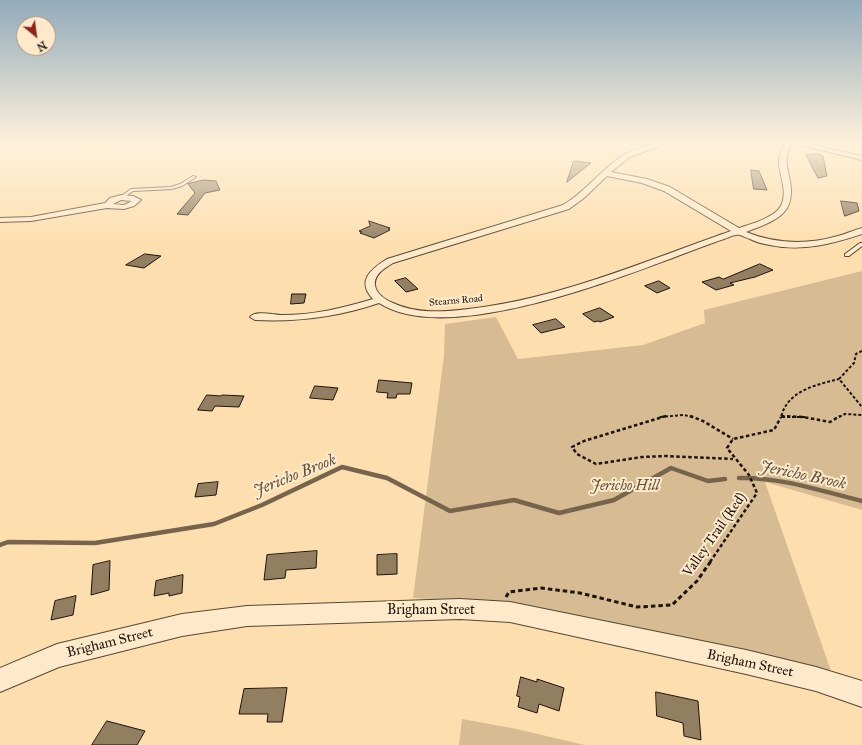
<!DOCTYPE html>
<html>
<head>
<meta charset="utf-8">
<style>
	body { margin:0 }
	#map { position:relative; width:862px; height:745px; overflow:hidden; background:#fddfaf; font-family:"IM FELL Great Primer",serif }
	canvas { display:block }
	.north { position:absolute; left:16px; top:16px; width:40px; height:40px; box-sizing:border-box; background:#feeacb; border:1px solid #a4947f; border-radius:50%; rotate:151deg; font-size:11px; font-weight:700; line-height:16px; text-align:center; color:#1e140c }
	.north::after { content:''; display:block; margin:auto; width:14px; height:18px; background:#8f2418; clip-path:polygon(50% 0,100% 100%,50% 72%,0 100%) }
</style>
</head>
<body>
<div id="map">
<canvas width="862" height="745"></canvas>
<div class="north">N</div>
</div>
<script>
const context = document.querySelector('canvas').getContext('2d');
context.lineJoin = 'round';
function paint(path, color) {
  context.fillStyle = color;
  context.fill(path, 'evenodd');
}
function strokePath(path, color, width, dash) {
  context.strokeStyle = color;
  context.lineWidth = width;
  context.lineCap = dash ? 'butt' : 'round';
  context.setLineDash(dash || []);
  context.stroke(path);
}
function write(font, color, halo, rows, align = 'center') {
  context.font = font + ' "IM FELL Great Primer",serif';
  context.lineWidth = 4;
  context.setLineDash([]);
  context.textBaseline = 'middle';
  context.strokeStyle = halo;
  context.fillStyle = color;
  for (const [text, x, y, turn = 0] of rows) {
    context.save();
    context.translate(x, y);
    context.rotate((+turn || 0) * Math.PI / 180);
    context.textAlign = isNaN(turn) ? turn : align;
    if (halo) context.strokeText(text, 0, 0);
    context.fillText(text, 0, 0);
    context.restore();
  }
}
paint(new Path2D(`
	M72,142H132L98,148Z
	M862,271V510L765,482L831,671L460,601L413,598L444,355L445,324L496,317L518,359L643,345L705,323L704,310Z
	M462,719L512,728L585,745H459Z`), '#d7bc93');
strokePath(new Path2D(`
	M739,478C781,477 821,491 862,501
	M0,545L8,542L95,543L214,524L262,505L342,467L387,478L450,511L514,500L559,513L614,500L671,468L708,481L725,479`), '#76644d', 4.5);
const building = new Path2D(`
	M818,154L823,156L827,176L818,178L806,155Z
	M574,161L591,163L567,182Z
	M751,170L759,171L767,190L754,189Z
	M204,180L216,181L220,190L205,193L188,215L177,214L195,193L188,184Z
	M841,201L857,203L859,211L845,216Z
	M369,221L390,228L388,229L390,230L374,238L360,233L362,232L359,231L370,226Z
	M145,254L161,256L144,268L126,265Z
	M760,264L773,270L755,277L730,283L734,285L716,290L702,282L719,277L723,279Z
	M406,278L418,289L406,292L395,281Z
	M659,281L670,288L657,293L645,286Z
	M292,294H306L304,303L291,304Z
	M600,308L614,317L600,322L598,321L594,322L583,314Z
	M556,319L565,327L541,333L533,325Z
	M379,380L412,383L410,394H397L396,398H387L388,393L377,392Z
	M315,386L338,388L333,400L310,398Z
	M207,395L221,396L222,395L244,396L239,407L215,406L212,411L198,410Z
	M218,482L216,495L195,497L198,484Z
	M317,551L316,568L286,570L285,578L264,580L267,555Z
	M397,554V574L377,575V555Z
	M110,561L109,590L91,595L93,565Z
	M183,575L182,593L169,596V593L154,596L156,581Z
	M76,596L73,615L51,620L55,601Z
	M521,677L537,682V679L564,688L559,711L539,704L537,713L518,707L520,697L517,696Z
	M287,688L282,722H267L268,714H239L244,689Z
	M656,692L698,701L701,740L684,736L683,723L657,716Z
	M107,721L145,731L137,745H92Z`);
paint(building, '#927e61');
strokePath(building, '#1e140c', 1);
const service = new Path2D(`
	M193,176L196,177L182,186L172,189L133,191L123,198L120,197L131,189L171,187L180,184Z
	M860,243H862V246L849,256H845V254Z`);
const minor = new Path2D(`
	M662,142H671L630,157L611,172L647,179L670,187L739,228C751,224 769,219 778,210C791,195 778,176 779,159C780,152 783,147 786,142H800L862,156V160L792,143C785,154 786,164 789,176C798,214 777,220 746,232C776,244 807,245 838,236C846,234 854,230 862,228V234C832,244 802,252 770,245C763,244 756,242 750,239C746,238 742,235 739,235C735,234 728,238 724,239C706,245 688,252 670,259C603,284 443,345 379,303C338,317 298,322 255,320L250,317C255,310 274,315 282,315C314,315 343,308 373,299C356,281 371,269 387,259L563,205C585,192 599,172 619,158C632,149 648,145 662,142ZM607,176L642,183L664,191L731,231C645,261 559,299 468,309C443,312 417,314 393,303C386,300 376,294 375,285C374,274 385,268 393,263L569,209L584,198Z
	M121,195L133,196L141,200L134,206L124,209L107,208L31,221L0,222V218L31,217L105,203L110,198ZM121,200L132,201L124,205L113,204Z`);
const tertiary = new Path2D(`
	M460,599L510,602L746,650L816,667L862,681V707L816,691L746,674L510,622L460,619L247,626L182,636L59,667L0,692V668L57,644L182,614L247,606Z`);
strokePath(service, '#564735', 2);
strokePath(minor, '#564735', 2);
strokePath(tertiary, '#564735', 2);
strokePath(new Path2D(`
	M862,351L856,354L854,363L839,379L862,407
	M660,417L683,415L694,417
	M805,417H781C788,390 816,385 839,379
	M839,417L845,414L862,415`), '#1e140c', 2, [3, 2]);
strokePath(new Path2D(`
	M666,416L584,441L572,447L577,454L596,464L642,457L665,456L733,459
	M690,416L703,421L733,439
	M781,416L803,417L830,422L840,416
	M710,562L757,493L749,475L727,448L733,439L774,430L781,417`), '#1e140c', 2.5, [3.5, 2.5]);
strokePath(new Path2D(`
	M506,597L509,592L541,588L580,593L637,607L672,605L697,581L711,561`), '#1e140c', 3, [4.5, 3]);
paint(service, '#feeacb');
paint(minor, '#feeacb');
paint(tertiary, '#feeacb');
const sky = context.createLinearGradient(0, 0, 0, 246);
sky.addColorStop(0, '#92aabb');
sky.addColorStop(0.58, '#fef1db');
sky.addColorStop(1, '#fef1db00');
context.fillStyle = sky;
context.fillRect(0, 0, 862, 246);
write('10px', '#1e140c', '#feeacb', [
	["Stearns Road",456,301,-5]
]);
write('italic 14px', '#5f4f3b', '#feeacb', [
	["Jericho Hill",625,487]
]);
write('14px', '#1e140c', '#feeacb', [
	["Valley Trail (Red)",715,535,-55],
	["Brigham Street",431,611],
	["Brigham Street",110,643,-14],
	["Brigham Street",750,664,12]
]);
write('italic 16px', '#60503d', '#feeacb', [
	["Jericho Brook",295,476,-22],
	["Jericho Brook",803,476,12]
]);
</script>
</body>
</html>
